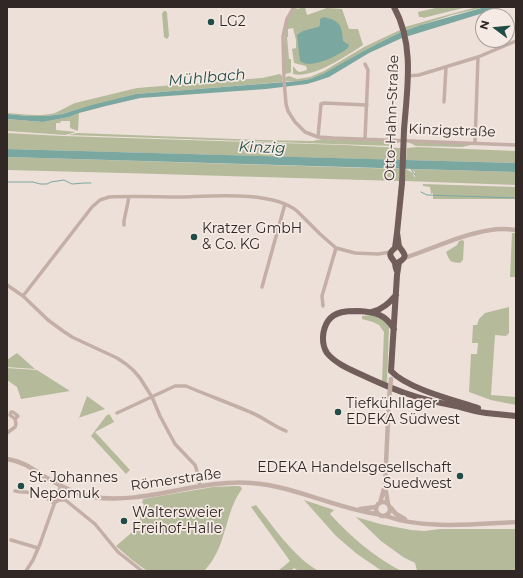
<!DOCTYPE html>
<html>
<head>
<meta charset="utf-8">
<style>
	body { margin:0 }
	#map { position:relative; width:523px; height:578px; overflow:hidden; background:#ede0d9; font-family:Montserrat,sans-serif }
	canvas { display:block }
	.frame { position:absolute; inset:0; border:8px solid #312826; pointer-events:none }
	.north { position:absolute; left:475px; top:8px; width:40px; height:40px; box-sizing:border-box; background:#f6ebe4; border:1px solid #a79d98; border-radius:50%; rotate:286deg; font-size:11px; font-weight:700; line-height:16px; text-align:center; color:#312826 }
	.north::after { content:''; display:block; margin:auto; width:14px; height:18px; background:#214d48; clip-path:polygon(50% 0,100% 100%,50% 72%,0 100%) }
</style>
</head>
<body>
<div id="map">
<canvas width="523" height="578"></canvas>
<div class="frame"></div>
<div class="north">N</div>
</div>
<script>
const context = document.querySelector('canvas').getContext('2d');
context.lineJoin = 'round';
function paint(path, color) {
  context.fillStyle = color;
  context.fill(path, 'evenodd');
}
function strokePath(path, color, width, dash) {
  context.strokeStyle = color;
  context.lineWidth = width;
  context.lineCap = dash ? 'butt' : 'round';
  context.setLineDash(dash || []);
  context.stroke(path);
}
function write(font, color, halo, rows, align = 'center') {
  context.font = font + ' Montserrat,sans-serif';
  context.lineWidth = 3.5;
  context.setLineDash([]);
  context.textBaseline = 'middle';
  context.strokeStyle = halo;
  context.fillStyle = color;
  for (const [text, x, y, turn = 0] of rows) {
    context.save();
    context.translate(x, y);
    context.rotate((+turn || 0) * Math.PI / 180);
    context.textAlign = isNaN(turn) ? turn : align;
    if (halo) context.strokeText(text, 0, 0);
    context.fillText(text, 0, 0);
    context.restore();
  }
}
paint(new Path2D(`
	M296,7L297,9L305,7L307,15L327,8L342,9L349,29H358L363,45C346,56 313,79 293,74V67H294L297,71L300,72L307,70L306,66L294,63L292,49L296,48V40L293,28L288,29V37H287L289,59H291V72L290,73L285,74C285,57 282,34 289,18C291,14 294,11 296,7Z
	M440,7H467L423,18V17H419L418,12Z
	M477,7H485L452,15L406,30L405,27L440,17Z
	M164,11H166L167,13L169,36L167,39L164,37L162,14L163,12Z
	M400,30L401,32L369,48L323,75L310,79L298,81H286V77L289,76L297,79L310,77L324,71L364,47Z
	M280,74L282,76V82L136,94L61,114L47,116H28L7,114V113C22,114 40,117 55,113C62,110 68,106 75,103L137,88L262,78Z
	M79,113L78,130V131L70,128V121H61L60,123H56V130L76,132L65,135L7,131V119L43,122L69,117Z
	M7,133L63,136L344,145L401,148L400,160L7,149Z
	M78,133L261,140L313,141L322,139L401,141L392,146L68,135Z
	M408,142L472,144L471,145L462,147L416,146Z
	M417,147L516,151V163L406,160L407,148Z
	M7,157L400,169L399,181L123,173L7,170Z
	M406,169L413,173L414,177H415V172L411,169L516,172V185L405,181Z
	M423,184L516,187V199H433V193L431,194L430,187L423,186Z
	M512,233H516V277H510Z
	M463,240L464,242L463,260L460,263C450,262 450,262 446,252L457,245L459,241Z
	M509,307V333L506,336L495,335L491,395L516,397V405L491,400L469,392L471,354H477L478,343H472L473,325H477L479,319L485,313Z
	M371,315L383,319L389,327L387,384L382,381L384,332L379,325L373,322L362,319V316Z
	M17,353L35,369L7,367V360Z
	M7,368L37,370L70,391L21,399L17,387L7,380Z
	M87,396L105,409L78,418H79Z
	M109,414L110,415L114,422L95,432L130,470L126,474L91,436L106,416Z
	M234,486C238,486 241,485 242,489C239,493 236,498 234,503C224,526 223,552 204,571H147L132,560L116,546L130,534L138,526L144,504L142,503L143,499L213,487Z
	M304,500L334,510L330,514C352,538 372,555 401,571H382L357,554L336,536Z
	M256,505C271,524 285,544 303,560C307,564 313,567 318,571H299L294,568L291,571H278L290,561L251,507Z
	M356,517L380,524L411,530L424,531L440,529H516V571H417L415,563L403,557L381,541Z`), '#b5ba9b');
paint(new Path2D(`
	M485,7H503L402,38L369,53L329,77L317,81L307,84L266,89L140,98L106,106L79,113L69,117L43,122L7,119V114L28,116H47L62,114L92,105L136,94L260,84L298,81L310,79L323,74L369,48L401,32L421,25Z
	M324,17C340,21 342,25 343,41L349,45L348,48C339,55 311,70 300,61L297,35L303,31L318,27L320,25V19Z
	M7,149L516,163V172L7,157Z`), '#7ba7a1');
strokePath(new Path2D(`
	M411,169L415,175
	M7,182H33L40,184H47L51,182L64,180L72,184L84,183H91
	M421,192L427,195L516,198`), '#7ba7a1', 1);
strokePath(new Path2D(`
	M294,7L287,19L283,36L284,80L286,104L288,111L295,122L305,132L318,137L333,138L516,145
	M365,64L368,70L365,139
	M408,76L419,75L478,57L516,41
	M444,102L446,67
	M318,137L321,104L324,103L367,105
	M475,143L478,57
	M124,225V221L129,197
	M7,285L23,296L48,320L63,331L72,337L117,358L126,364L133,370L140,378L152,397L160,416L175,444L195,465L198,474L200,486
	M262,287L285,204
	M23,296L92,207L100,200L109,197C134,196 158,197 183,197C214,196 272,191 297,211L320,234L336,248L355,253L378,254L391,252
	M323,306L322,296L336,248
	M11,412H13L18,416L15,419L10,415Z
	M117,413L175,386H186C207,395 229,403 250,412C263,417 273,426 286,431
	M7,433L15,427L16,424L15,419
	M15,491C19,492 21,492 25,492C38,493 44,496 54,503L59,500H65
	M58,494L95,524L118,552L142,571
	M11,540L38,548
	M26,571L33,560L40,544L61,485`), '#c4afa7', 3.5);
strokePath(new Path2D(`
	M404,258C432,249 462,234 491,230C500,228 508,229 516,230
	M7,459C22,461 33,469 45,477C59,485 75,494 92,497C146,505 197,479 251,483C295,486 334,508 377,514
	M385,486L388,504
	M376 509a7 7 0 1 1 14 0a7 7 0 1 1-14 0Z
	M380,503L385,485L389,399
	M391,508L396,514L405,519
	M360,509L376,507
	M386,516C424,530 476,524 516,522`), '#c4afa7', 4.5);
strokePath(new Path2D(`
	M394,7C415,45 407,89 404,130
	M397,233C398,237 398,242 399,246C402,252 410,256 399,262L397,275L391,371C408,389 454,400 478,408
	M397,271C396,270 395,264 395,263C392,257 386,255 395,248L397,233L402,183
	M372,312C383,309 389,303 396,295
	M394,329C385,314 375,312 358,311C347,311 335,311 328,321C322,330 321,344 327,353C335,363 349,369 360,374C375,381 390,388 405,393C422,399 439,403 456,406C466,409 476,412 486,413C496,414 506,415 516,416`), '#715d59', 6);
strokePath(new Path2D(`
	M389,399L391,379`), '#c4afa7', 4.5);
strokePath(new Path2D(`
	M402,183L404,130`), '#715d59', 6);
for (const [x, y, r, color] of [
	[211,22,4,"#214d48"],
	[194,237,4,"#214d48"],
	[338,412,4,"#214d48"],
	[460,476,4,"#214d48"],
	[21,486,4,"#214d48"],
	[124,521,4,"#214d48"]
]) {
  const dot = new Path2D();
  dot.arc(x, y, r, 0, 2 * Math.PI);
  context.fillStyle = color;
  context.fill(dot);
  strokePath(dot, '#f6ebe4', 1.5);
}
write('14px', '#312826', '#f6ebe4', [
	["LG2",219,22],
	["Kratzer GmbH",202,229],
	["& Co. KG",202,245],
	["Tiefkühllager",346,404],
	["EDEKA Südwest",346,420],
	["EDEKA Handelsgesellschaft",452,468,"right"],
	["Suedwest",452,484,"right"],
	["St. Johannes",29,478],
	["Nepomuk",29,494],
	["Waltersweier",132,513],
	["Freihof-Halle",132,529]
], 'left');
write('14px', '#312826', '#f6ebe4', [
	["Otto-Hahn-Straße",392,118,-88],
	["Kinzigstraße",452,131,2],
	["Römerstraße",176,480,-8]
]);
write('italic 15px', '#214d48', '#f6ebe4', [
	["Mühlbach",207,78,-5],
	["Kinzig",262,148,2]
]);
</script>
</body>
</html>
